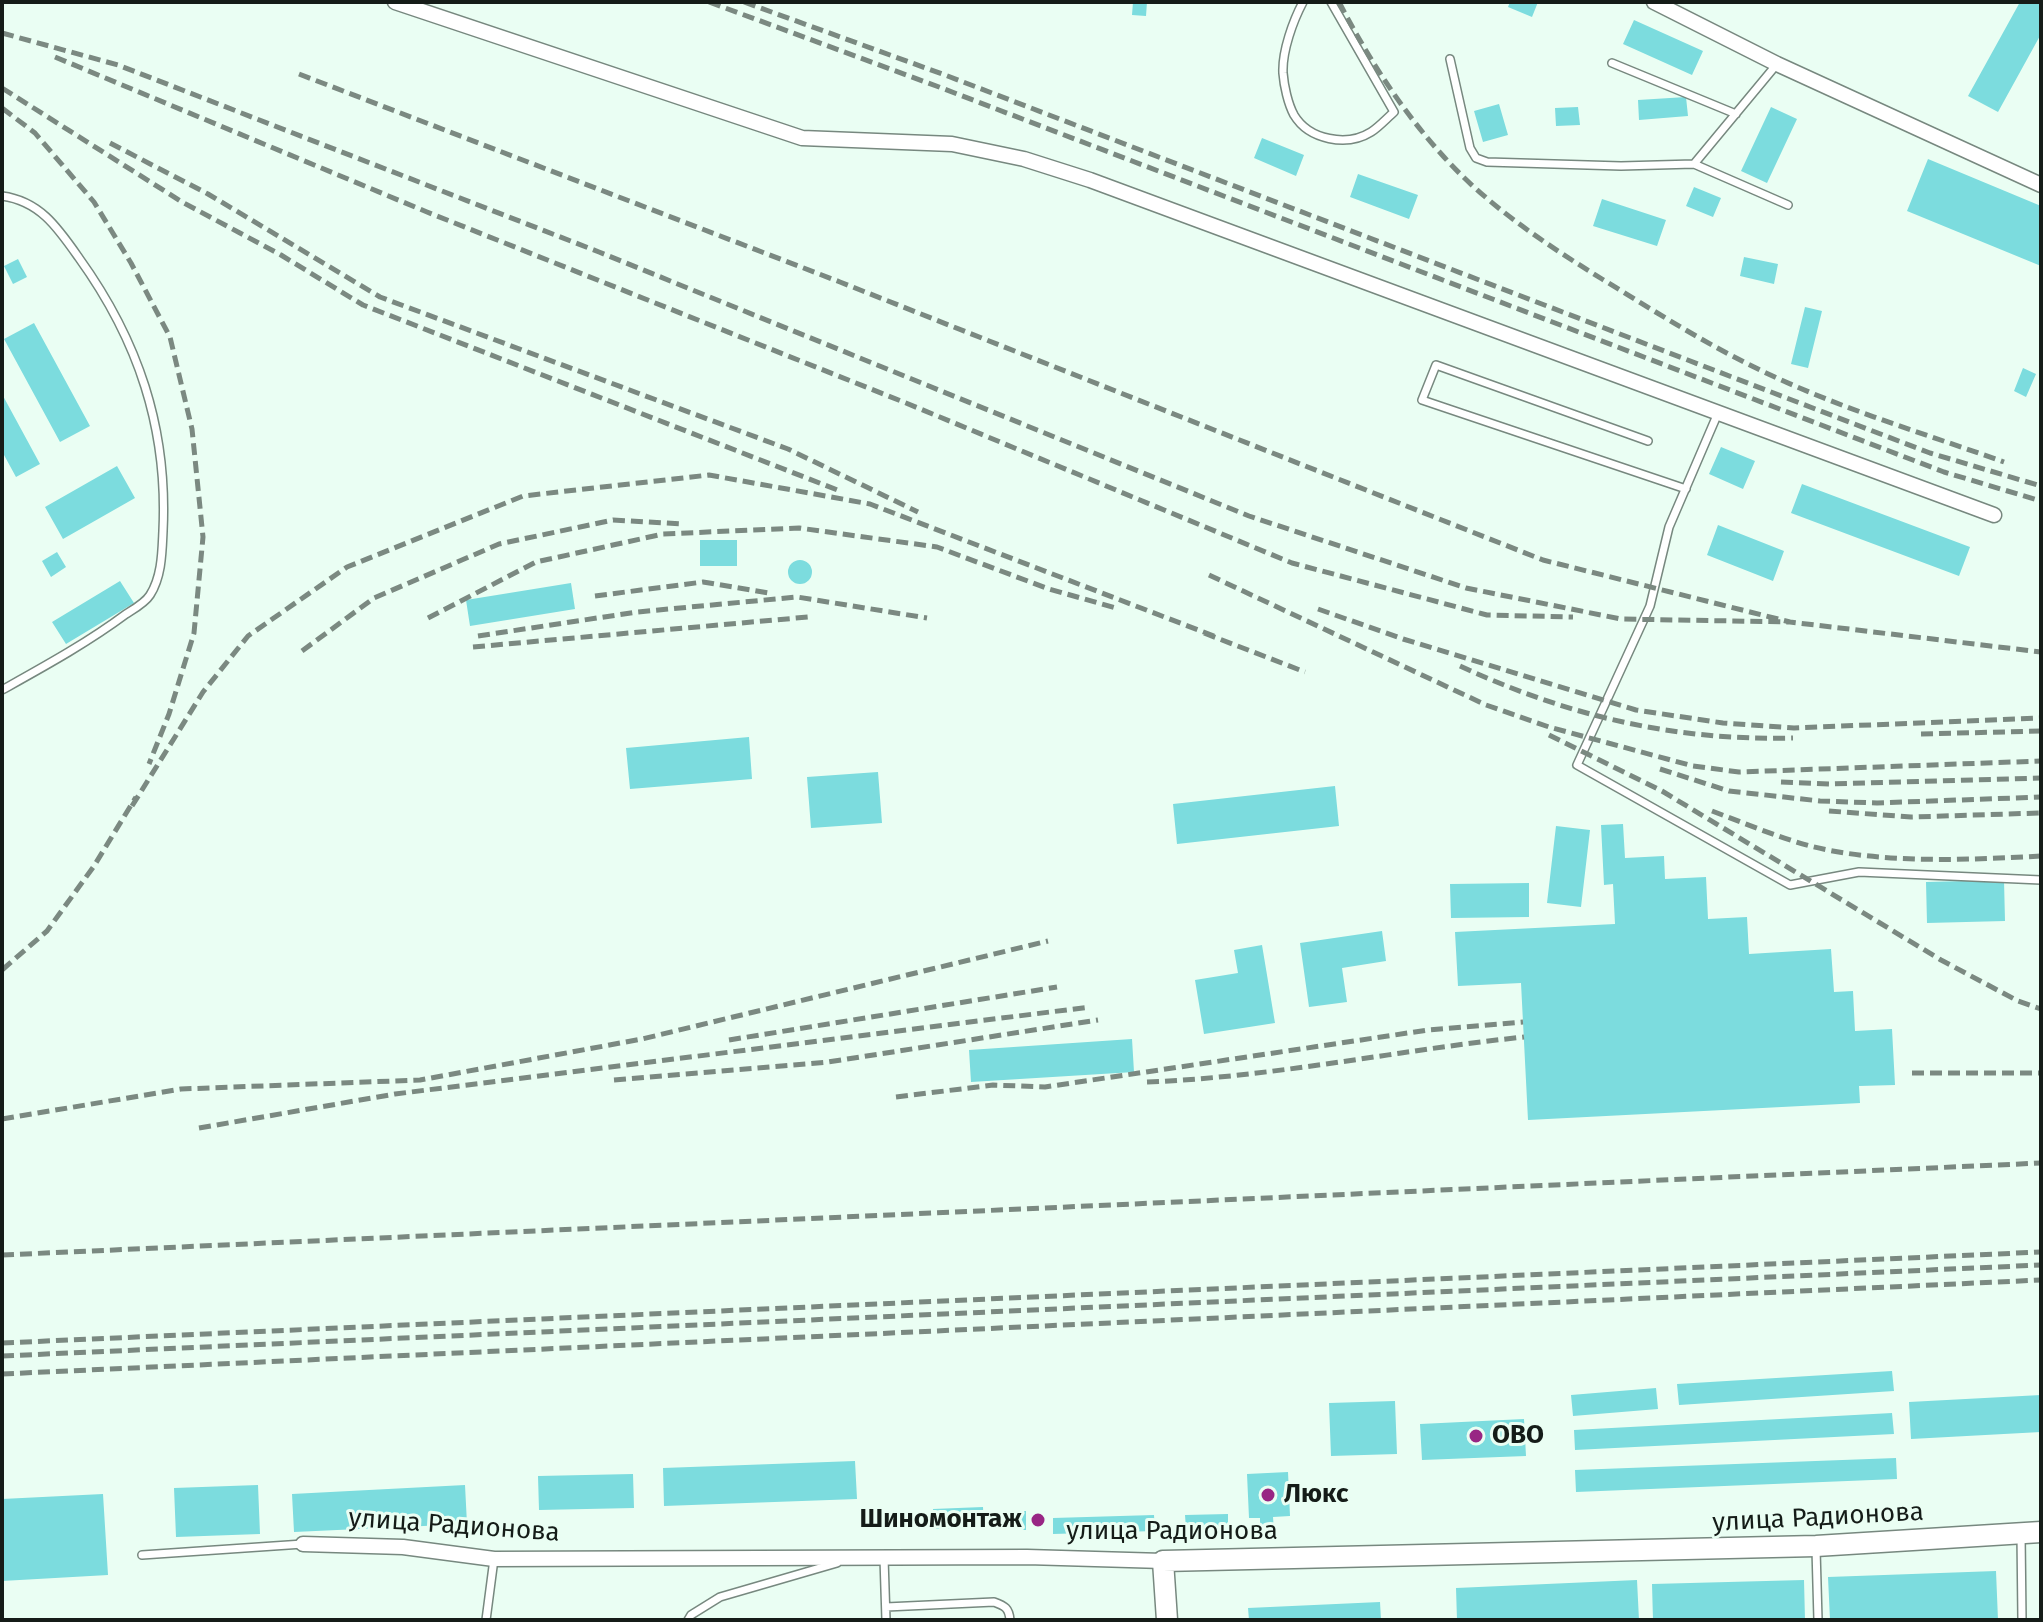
<!DOCTYPE html>
<html>
<head>
<meta charset="utf-8">
<style>
	body { margin:0 }
	#map { position:relative; width:2043px; height:1622px; overflow:hidden; background:#eafef3; font-family:"Fira Sans",sans-serif }
	canvas { display:block }
	.frame { position:absolute; inset:0; border:4px solid #151c18; pointer-events:none }
</style>
</head>
<body>
<div id="map">
<canvas width="2043" height="1622"></canvas>
<div class="frame"></div>
</div>
<script>
const context = document.querySelector('canvas').getContext('2d');
context.lineJoin = 'round';
function paint(path, color) {
  context.fillStyle = color;
  context.fill(path, 'evenodd');
}
function strokePath(path, color, width, dash) {
  context.strokeStyle = color;
  context.lineWidth = width;
  context.lineCap = dash ? 'butt' : 'round';
  context.setLineDash(dash || []);
  context.stroke(path);
}
function write(font, color, halo, rows, align = 'center') {
  context.font = font + ' "Fira Sans",sans-serif';
  context.lineWidth = 6;
  context.setLineDash([]);
  context.textBaseline = 'middle';
  context.strokeStyle = halo;
  context.fillStyle = color;
  for (const [text, x, y, turn = 0] of rows) {
    context.save();
    context.translate(x, y);
    context.rotate((+turn || 0) * Math.PI / 180);
    context.textAlign = isNaN(turn) ? turn : align;
    if (halo) context.strokeText(text, 0, 0);
    context.fillText(text, 0, 0);
    context.restore();
  }
}
paint(new Path2D(`
	M1133,2H1147L1146,16L1132,15Z
	M1510,2H1538L1532,17L1508,7Z
	M2020,2H2041V34L1998,112L1968,96Z
	M1634,20L1703,51L1692,75L1623,44Z
	M1686,97L1688,116L1639,120L1638,100Z
	M1499,104L1508,135L1483,142L1474,111Z
	M1578,107L1580,125L1556,126L1555,108Z
	M1771,107L1797,119L1767,183L1741,171Z
	M1262,138L1304,155L1296,176L1254,158Z
	M1928,159L2041,206V266L1907,211Z
	M1358,174L1418,195L1409,219L1350,197Z
	M1694,187L1721,198L1713,217L1686,206Z
	M1602,199L1666,220L1657,246L1593,226Z
	M1744,257L1778,264L1774,284L1740,276Z
	M18,259L27,277L13,284L4,266Z
	M1805,307L1822,311L1808,368L1791,364Z
	M34,323L90,426L60,442L4,339Z
	M2023,368L2036,374L2026,397L2014,391Z
	M2,394L40,464L16,477L4,455L2,456Z
	M1721,447L1755,461L1743,489L1709,474Z
	M117,466L135,498L63,539L45,507Z
	M1802,484L1970,547L1959,576L1791,513Z
	M1718,525L1784,551L1773,581L1707,555Z
	M700,540H737V566H700Z
	M57,552L66,567L51,577L42,561Z
	M788 572a12 12 0 1 1 24 0a12 12 0 1 1-24 0Z
	M120,581L134,603L66,644L52,622Z
	M571,583L575,609L470,626L466,600Z
	M749,737L752,779L630,789L626,748Z
	M878,772L882,823L811,828L807,777Z
	M1335,786L1339,826L1177,844L1173,804Z
	M1623,824L1625,858L1664,856L1665,879L1706,877L1708,919L1747,917L1749,954L1831,949L1834,992L1853,991L1855,1031L1892,1029L1895,1085L1859,1086L1860,1103L1528,1120L1521,983L1458,986L1455,932L1615,924L1613,884L1604,885L1601,825Z
	M1556,826L1590,830L1581,907L1547,903Z
	M2004,880L2005,921L1927,923L1926,882Z
	M1529,883V917L1451,918L1450,884Z
	M1382,931L1386,961L1342,968L1347,1002L1309,1007L1300,943Z
	M1262,945L1275,1023L1204,1034L1195,980L1238,973L1234,950Z
	M1132,1039L1134,1072L971,1082L969,1050Z
	M1892,1371L1894,1391L1679,1405L1677,1384Z
	M1656,1388L1658,1409L1573,1416L1571,1395Z
	M2041,1395V1432L1911,1439L1909,1402Z
	M1395,1401L1397,1454L1331,1456L1329,1403Z
	M1892,1413L1894,1434L1575,1450L1574,1430Z
	M1524,1419L1526,1456L1422,1460L1420,1424Z
	M1896,1458L1897,1479L1576,1492L1575,1470Z
	M855,1461L857,1499L664,1506L663,1468Z
	M1288,1472L1290,1516L1273,1517L1274,1531L1260,1532V1518H1249L1247,1474Z
	M633,1474L634,1508L539,1510L538,1476Z
	M258,1485L260,1534L176,1537L174,1488Z
	M465,1485L467,1524L294,1532L292,1494Z
	M103,1494L108,1575L2,1581V1499Z
	M983,1507L984,1527L934,1529L933,1509Z
	M1017,1511H1026V1530H1017Z
	M1228,1514V1527L1186,1529L1185,1515Z
	M1154,1515L1155,1531L1053,1534V1518Z
	M1996,1571L1998,1620H1830L1828,1577Z
	M1637,1580L1639,1620H1457L1456,1588Z
	M1804,1580L1805,1620H1653L1652,1584Z
	M1380,1602L1381,1620H1249L1248,1608Z`), '#7cdcde');
const lane = new Path2D(`
	M1303,2C1293,21 1282,51 1283,73C1284,86 1288,104 1294,115C1309,140 1347,147 1371,132C1379,127 1387,118 1394,112L1331,2
	M1450,59L1470,148L1476,158L1487,162L1621,166L1694,164L1777,64
	M1612,63L1736,114
	M1694,164L1788,205
	M2,196C40,201 58,228 79,258C138,340 168,428 163,531C162,552 162,576 150,595C145,603 134,609 126,614C87,643 45,666 2,690
	M1718,413L1669,527L1650,606L1577,765L1790,885L1859,872L2041,880
	M1648,441L1436,365L1422,400L1686,489
	M2021,1534L2022,1620
	M1816,1549L1818,1620
	M142,1555L303,1544
	M884,1558L886,1620
	M886,1607L994,1602C1005,1606 1009,1608 1010,1620
	M486,1620L494,1559
	M688,1620L691,1615L720,1597L837,1563`);
const street = new Path2D(`
	M395,2L802,138L952,144L1024,159L1090,180L1994,515
	M1654,2L1777,64L2041,185
	M303,1544L403,1547L494,1559L1027,1557L1163,1561`);
const secondary = new Path2D(`
	M1167,1620L1163,1561L1816,1546L2041,1532`);
strokePath(lane, '#77887f', 10);
strokePath(street, '#77887f', 17);
strokePath(secondary, '#77887f', 23);
strokePath(lane, '#fff', 7);
strokePath(street, '#fff', 14);
strokePath(secondary, '#fff', 20);
strokePath(new Path2D(`
	M709,2L939,87L1944,472L2041,501
	M744,2L945,75L1930,453L2041,486
	M1339,2C1368,58 1402,111 1444,157C1488,206 1547,245 1602,279C1654,311 1706,344 1760,370C1838,408 1923,433 2004,462
	M2,33L118,65L599,252L1249,516L1466,588L1621,619L1790,622
	M55,57L427,212L906,403L1292,563L1487,615L1573,617
	M299,74L840,282L1543,560L1790,622L2041,652
	M2,88L182,202L281,255L363,305L840,491
	M2,108L35,133L94,202L131,263L170,337L192,429L203,537L194,633L169,714L149,764
	M110,143L208,194L380,297L788,449L918,512
	M1209,575L1486,705L1549,727L1693,766L1739,772L2041,761
	M595,596L703,582L769,593
	M1318,609L1403,639L1636,710L1723,723L1794,728L2041,718
	M428,618L536,562L663,534L799,528L937,547L1049,589L1116,608
	M1204,633L1305,672
	M478,636L637,612L797,597L927,618
	M473,647L808,617
	M302,651L374,598L499,544L613,520L683,524
	M1460,666C1568,716 1674,741 1793,738
	M1921,734L2041,731
	M1549,735L1662,791L1941,960L2018,1001L2041,1009
	M1660,769L1729,791L1820,801L1877,803L2041,797
	M1781,782L1830,784L2041,778
	M132,806L203,692L248,636L347,567L523,496L709,475L870,504L1214,636
	M1712,811C1744,823 1777,837 1810,846C1881,864 1968,860 2041,856
	M1829,811L1911,817L2041,813
	M2,970L47,931L94,866L136,797
	M729,1040L1057,987
	M1912,1073H2041
	M614,1080L828,1062L1098,1020
	M1147,1082C1275,1077 1398,1050 1524,1037
	M896,1097L993,1085L1045,1087L1428,1030L1523,1022
	M2,1119L181,1089L420,1080L642,1039L1048,941
	M199,1128L395,1094L1090,1007
	M2,1255L2041,1163
	M2,1343L2041,1252
	M2,1356L2041,1265
	M2,1374L2041,1280`), '#7b8981', 5, [12, 6]);
for (const [x, y, r, color] of [
	[1476,1436,8,"#982684"],
	[1268,1495,8,"#982684"],
	[1038,1520,8,"#982684"]
]) {
  const dot = new Path2D();
  dot.arc(x, y, r, 0, 2 * Math.PI);
  context.fillStyle = color;
  context.fill(dot);
  strokePath(dot, '#eafef3', 3);
}
write('bold 26px', '#151c18', '#eafef3', [
	["OBO",1492,1436],
	["Люкс",1284,1495],
	["Шиномонтаж",1022,1520,"right"]
], 'left');
write('26px', '#151c18', '#eafef3', [
	["улица Радионова",1818,1518,-3],
	["улица Радионова",454,1526,4],
	["улица Радионова",1172,1532]
]);
</script>
</body>
</html>
